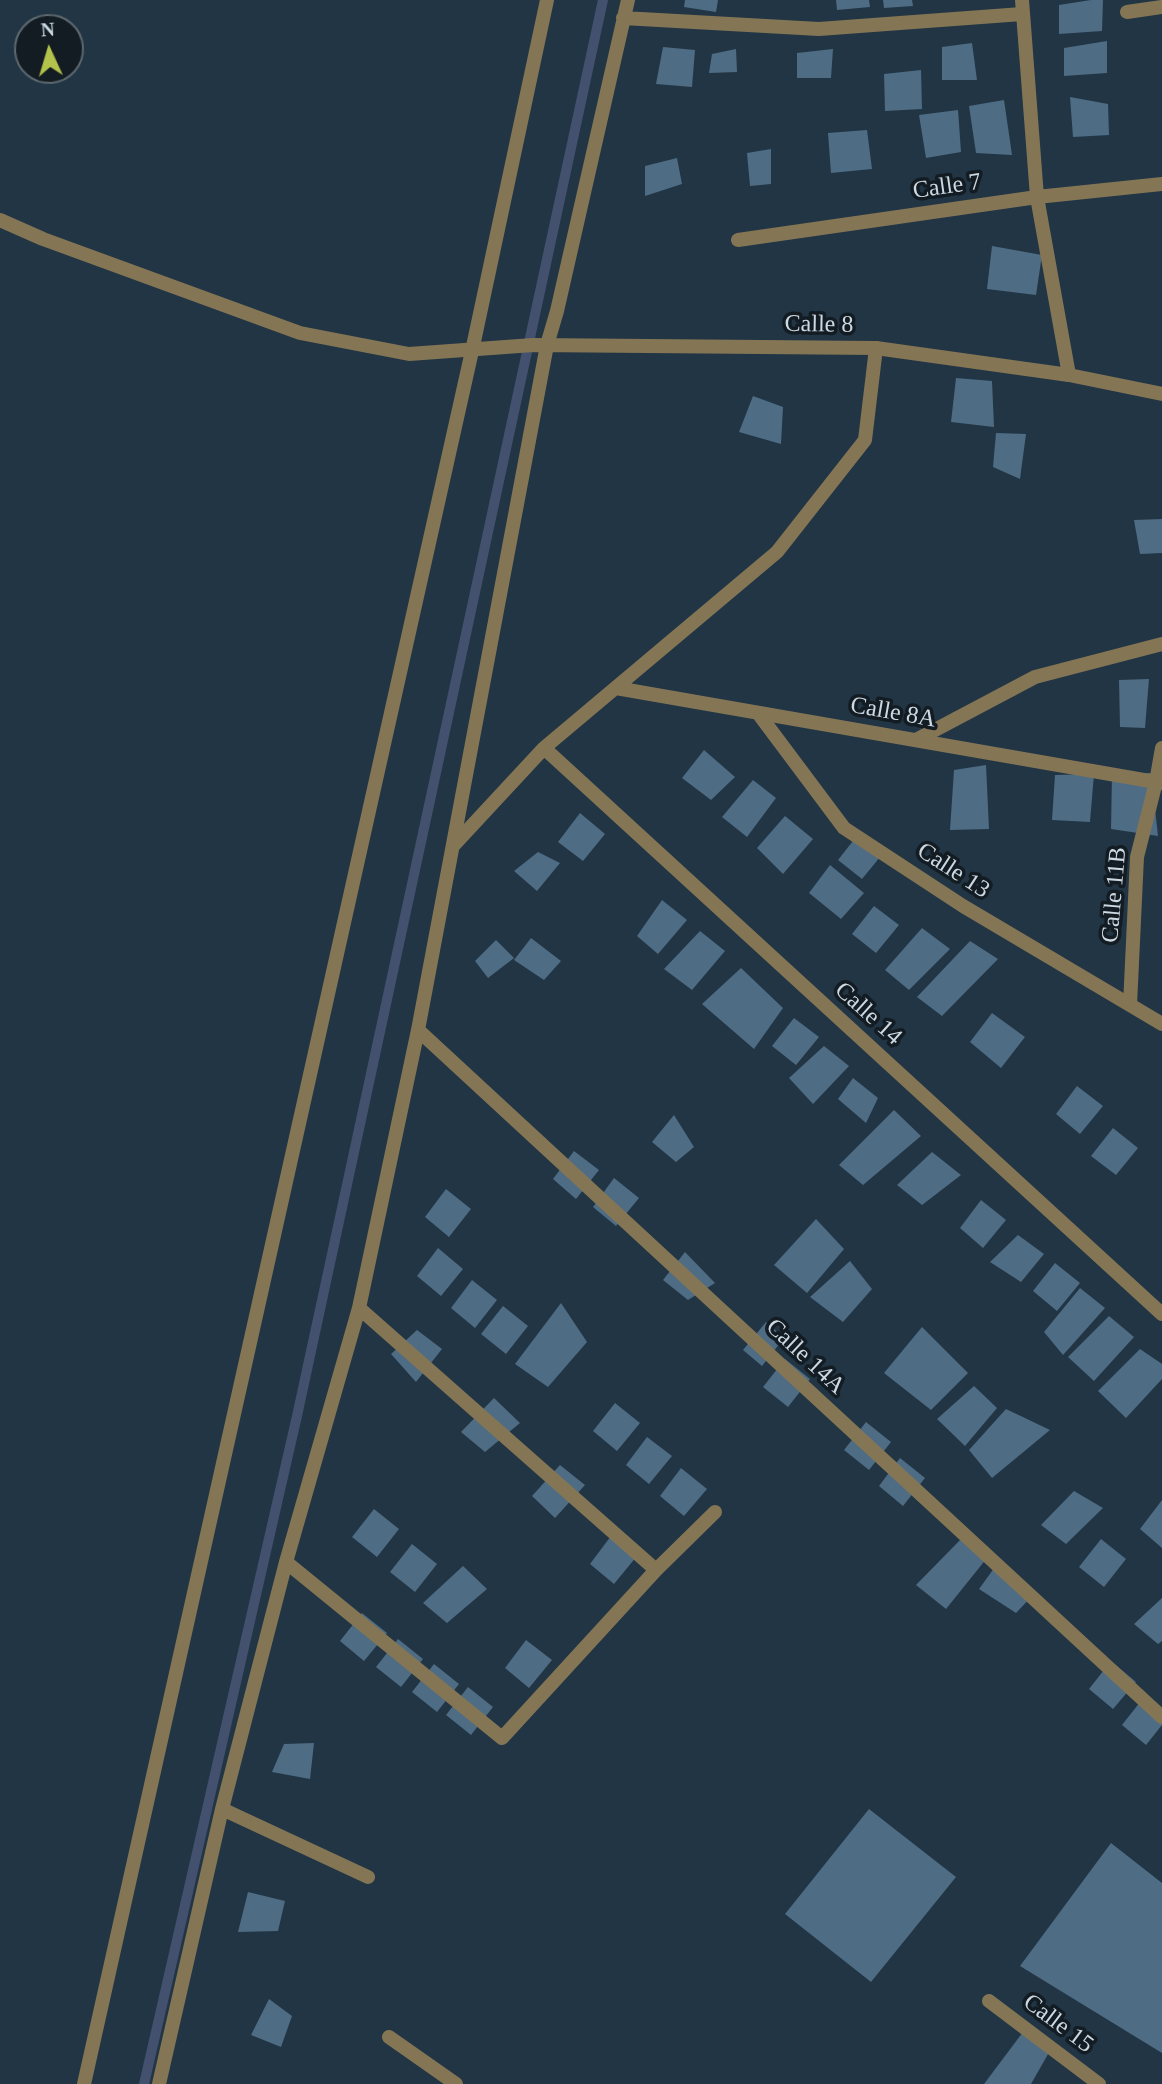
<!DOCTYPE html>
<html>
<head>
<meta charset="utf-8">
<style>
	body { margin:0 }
	#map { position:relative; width:1162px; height:2084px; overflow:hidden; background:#223544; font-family:"Times New Roman",serif }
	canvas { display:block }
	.north { position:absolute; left:14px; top:14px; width:70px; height:70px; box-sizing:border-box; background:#131c23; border:2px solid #5d686f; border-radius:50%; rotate:356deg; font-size:19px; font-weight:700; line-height:28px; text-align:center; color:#cdd9e2 }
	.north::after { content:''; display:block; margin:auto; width:24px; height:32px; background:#b3c24b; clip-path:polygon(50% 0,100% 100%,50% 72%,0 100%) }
</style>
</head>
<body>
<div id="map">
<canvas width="1162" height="2084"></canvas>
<div class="north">N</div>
</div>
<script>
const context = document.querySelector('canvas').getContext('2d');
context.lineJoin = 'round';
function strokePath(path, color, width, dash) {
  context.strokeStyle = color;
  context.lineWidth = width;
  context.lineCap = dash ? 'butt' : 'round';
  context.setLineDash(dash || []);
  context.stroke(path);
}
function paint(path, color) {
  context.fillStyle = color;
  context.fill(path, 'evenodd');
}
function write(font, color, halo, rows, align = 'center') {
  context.font = font + ' "Times New Roman",serif';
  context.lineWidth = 7;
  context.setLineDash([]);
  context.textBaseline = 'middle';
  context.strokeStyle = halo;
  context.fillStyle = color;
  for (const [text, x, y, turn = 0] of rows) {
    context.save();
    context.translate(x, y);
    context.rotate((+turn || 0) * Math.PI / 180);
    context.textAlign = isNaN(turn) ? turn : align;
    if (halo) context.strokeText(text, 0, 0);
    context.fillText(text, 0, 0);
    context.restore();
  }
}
strokePath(new Path2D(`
	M144,2084L297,1416L603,0`), '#43516e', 10);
paint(new Path2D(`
	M685,0H718L716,12L684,7Z
	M836,0H869L870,7L837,10Z
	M883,0H912L913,6L884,8Z
	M1091,0H1103L1102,31L1059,34V5Z
	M1107,41V73L1064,76V48Z
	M972,43L977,80H942V47Z
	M663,47L695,50L692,87L656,84Z
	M736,49L737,72L709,73L712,54Z
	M833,49L831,78H797V53Z
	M921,70L922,109L885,111L884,74Z
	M1070,97L1108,104L1109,135L1073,137Z
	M1004,100L1012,155L976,153L969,106Z
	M958,110L961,152L926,158L919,115Z
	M867,130L872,169L831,173L828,133Z
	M771,149V184L750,186L747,153Z
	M677,158L682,184L645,196V166Z
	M992,246L1042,255L1036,295L987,289Z
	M956,378L992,381L994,427L951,422Z
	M753,396L783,407L781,444L739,432Z
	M996,433L1026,434L1020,479L993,467Z
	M1162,519V553L1140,554L1134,520Z
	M1149,679L1145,728L1120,727L1119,680Z
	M704,750L735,777L711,800L682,778Z
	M986,765L989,829L950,830L954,770Z
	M1151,773L1158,836L1111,829L1112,774Z
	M1094,774L1090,822L1052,820L1055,775Z
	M753,780L776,798L747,837L722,817Z
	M580,813L605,834L583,861L558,842Z
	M785,816L813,839L783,874L757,848Z
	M860,832L885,851L862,879L838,860Z
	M538,852L560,863L537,891L514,871Z
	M830,865L864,893L841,919L809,893Z
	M662,900L687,920L658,954L637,936Z
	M874,906L899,925L876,953L852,934Z
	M922,928L950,949L909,990L885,970Z
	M700,931L725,951L692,990L664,969Z
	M531,938L561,961L544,980L514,960Z
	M496,940L514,958L488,978L475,961Z
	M970,941L998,959L942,1016L917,997Z
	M741,968L783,1008L754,1049L702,1004Z
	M992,1013L1025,1037L1001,1068L970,1042Z
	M794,1018L819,1037L796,1065L772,1046Z
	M824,1046L849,1066L813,1104L789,1078Z
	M853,1078L878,1098L866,1123L838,1099Z
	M1077,1086L1103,1106L1080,1134L1056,1114Z
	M894,1110L921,1136L863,1185L839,1165Z
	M674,1115L694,1147L676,1162L652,1142Z
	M1113,1128L1138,1148L1116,1175L1091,1156Z
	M574,1151L599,1170L576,1199L553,1179Z
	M932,1152L961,1175L922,1205L897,1185Z
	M614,1178L639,1198L616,1226L593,1207Z
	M446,1189L471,1209L449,1237L425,1217Z
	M981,1200L1006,1220L983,1248L960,1228Z
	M816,1219L844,1249L807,1293L774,1265Z
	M1018,1235L1044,1254L1021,1282L990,1262Z
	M438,1248L463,1269L441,1296L417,1276Z
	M685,1252L715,1283L688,1300L663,1280Z
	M850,1261L872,1289L843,1322L810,1297Z
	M1055,1263L1080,1283L1057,1311L1033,1291Z
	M472,1280L497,1300L475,1328L451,1308Z
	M1080,1288L1105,1308L1063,1355L1044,1332Z
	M561,1303L587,1342L548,1387L515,1364Z
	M503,1306L528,1326L506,1354L481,1334Z
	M1109,1316L1134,1337L1094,1381L1068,1357Z
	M766,1322L784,1338L762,1366L743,1350Z
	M922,1327L968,1373L931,1410L884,1373Z
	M417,1330L442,1349L416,1382L391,1354Z
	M1140,1349L1162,1364V1379L1126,1418L1098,1391Z
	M785,1359L810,1379L788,1407L763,1387Z
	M974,1386L997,1408L965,1446L937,1419Z
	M494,1398L520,1423L485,1452L461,1432Z
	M615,1403L640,1423L617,1451L593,1431Z
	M1006,1409L1050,1430L992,1478L969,1450Z
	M866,1422L891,1442L869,1470L844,1450Z
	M647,1437L672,1456L649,1484L626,1465Z
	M900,1458L925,1478L903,1506L879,1486Z
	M560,1465L585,1485L555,1518L532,1496Z
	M681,1468L707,1489L684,1516L660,1496Z
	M1074,1491L1103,1508L1066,1544L1041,1525Z
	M1162,1500V1548L1140,1529Z
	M374,1509L399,1529L377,1557L352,1537Z
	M611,1536L637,1556L614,1584L590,1564Z
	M962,1538L987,1558L946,1609L916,1585Z
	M1101,1539L1126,1559L1104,1587L1079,1567Z
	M412,1544L437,1564L415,1592L390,1572Z
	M1000,1560L1035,1593L1016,1613L979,1589Z
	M463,1566L487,1589L447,1623L423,1603Z
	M1162,1598V1641L1158,1644L1134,1624Z
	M362,1613L387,1633L364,1661L340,1641Z
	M398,1639L423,1659L401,1687L376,1667Z
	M526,1640L552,1660L529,1688L505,1668Z
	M1111,1661L1136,1682L1113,1709L1089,1689Z
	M434,1664L459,1684L437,1712L412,1692Z
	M468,1687L493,1707L471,1735L446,1715Z
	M1144,1697L1162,1711V1725L1146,1745L1122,1725Z
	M314,1743L310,1779L272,1772L284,1744Z
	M869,1809L956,1877L871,1982L785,1914Z
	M1111,1843L1162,1883V2053L1020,1966Z
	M248,1892L285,1901L278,1931L238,1932Z
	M269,1999L292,2016L281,2047L251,2035Z
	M1026,2028L1051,2049L1031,2084H984Z`), '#4e6c84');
strokePath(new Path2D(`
	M1022,0L1037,197L1069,375
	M1127,12L1162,7
	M623,18L819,29L1022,14
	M738,240L1037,197L1162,184
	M616,688L1162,783
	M758,713L844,828L963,906L1162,1024
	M916,740L1035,677L1162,644
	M544,748L1162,1314
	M453,846L544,748L777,552L865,440L876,348
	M1130,1005L1137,857L1156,782L1162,748
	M418,1030L1162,1717
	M359,1308L656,1570
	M286,1562L502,1738L656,1570L715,1512
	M222,1809L368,1877
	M989,2001L1099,2084
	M389,2037L456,2084
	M84,2084L472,351L547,0
	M159,2084L222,1809L286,1562L359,1308L418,1030L547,345L557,311L628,0`), '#847655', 14);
strokePath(new Path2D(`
	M0,220L43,239L300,333L409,354L533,345L876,348L1069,375L1162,394`), '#847655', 14);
write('24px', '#cdd9e2', '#131c23', [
	["Calle 7",947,187,-8],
	["Calle 8",819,325,1],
	["Calle 8A",893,713,10],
	["Calle 13",953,871,33],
	["Calle 11B",1115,895,-85],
	["Calle 14",868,1014,42],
	["Calle 14A",805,1357,43],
	["Calle 15",1058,2024,37]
]);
</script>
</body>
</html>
